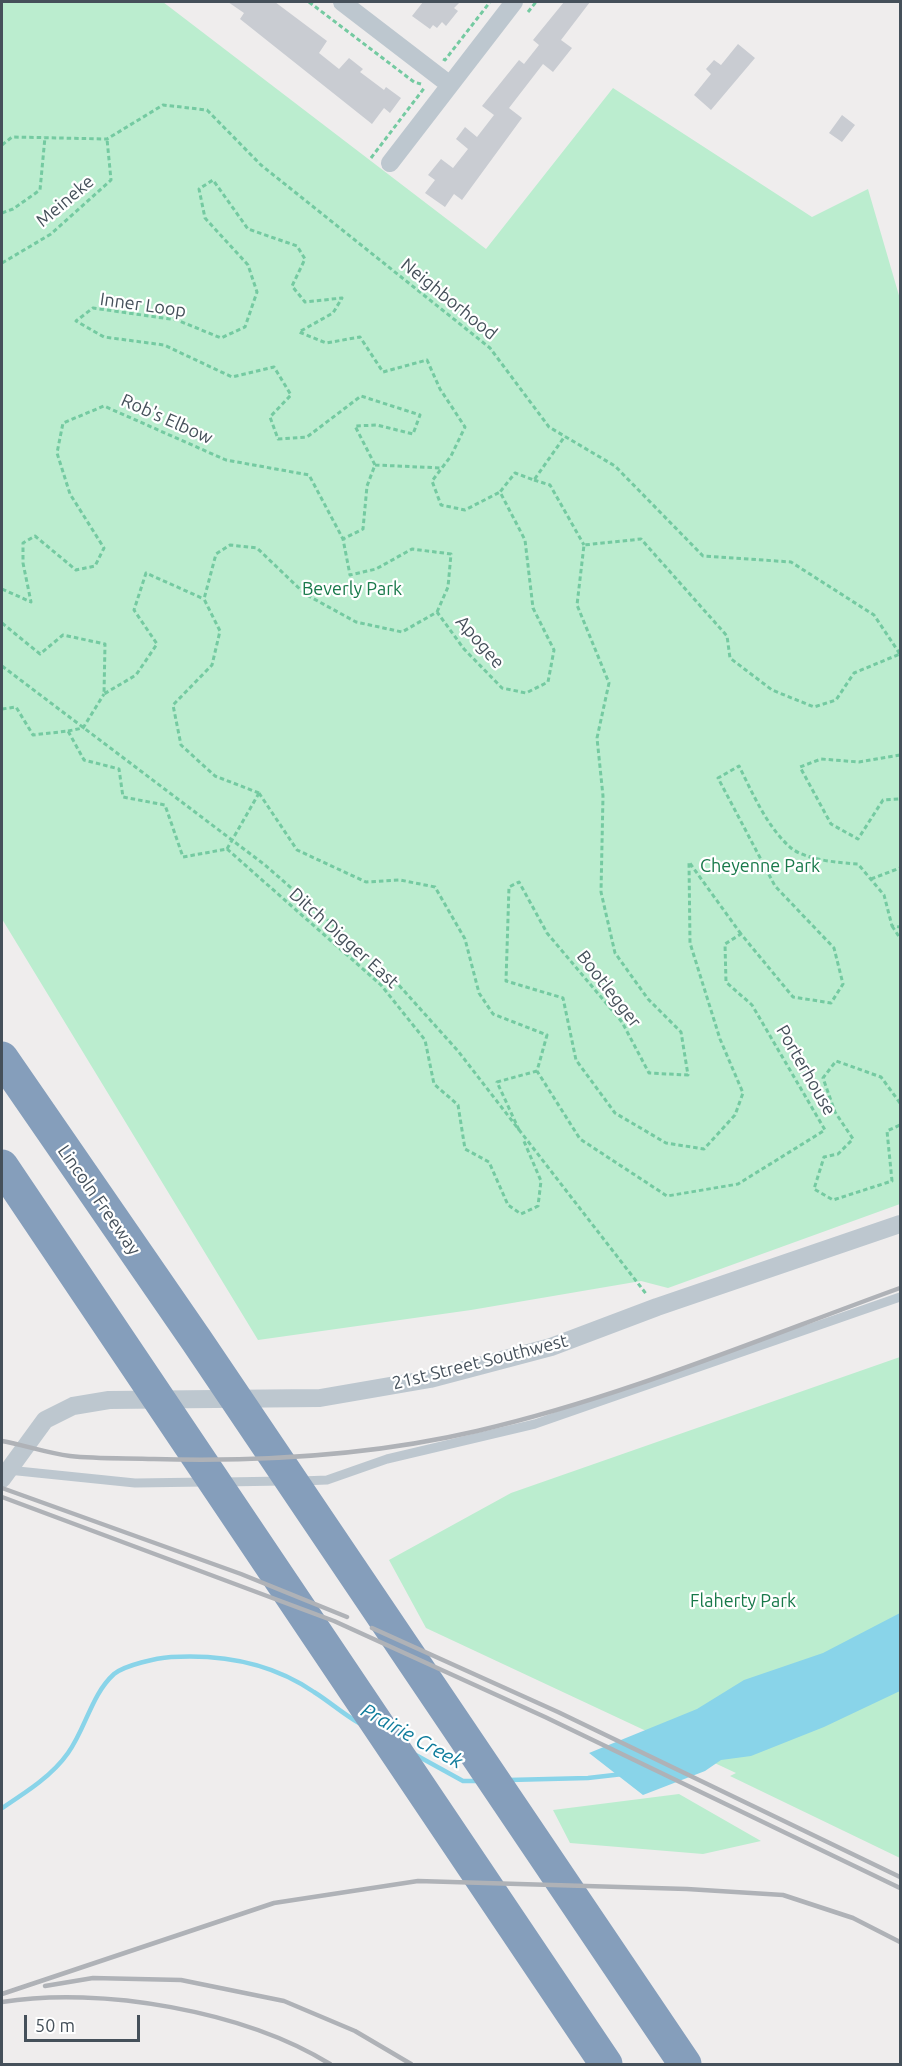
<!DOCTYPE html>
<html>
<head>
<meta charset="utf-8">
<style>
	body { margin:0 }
	#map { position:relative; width:902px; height:2066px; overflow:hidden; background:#efeded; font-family:Ubuntu,sans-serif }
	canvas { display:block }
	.frame { position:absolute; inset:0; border:3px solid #45505a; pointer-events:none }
	.scale { position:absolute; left:24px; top:2015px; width:116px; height:27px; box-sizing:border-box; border:3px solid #45505a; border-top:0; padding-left:8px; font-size:18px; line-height:21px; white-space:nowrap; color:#45505a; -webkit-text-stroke:4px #fff; paint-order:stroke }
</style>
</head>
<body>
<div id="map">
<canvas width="902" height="2066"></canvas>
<div class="frame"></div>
<div class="scale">50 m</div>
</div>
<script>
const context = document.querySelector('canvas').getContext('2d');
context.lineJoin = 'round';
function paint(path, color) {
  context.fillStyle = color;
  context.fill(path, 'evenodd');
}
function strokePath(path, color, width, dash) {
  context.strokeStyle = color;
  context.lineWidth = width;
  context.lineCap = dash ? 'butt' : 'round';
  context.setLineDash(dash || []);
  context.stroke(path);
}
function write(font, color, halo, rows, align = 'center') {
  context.font = font + ' Ubuntu,sans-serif';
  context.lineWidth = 4.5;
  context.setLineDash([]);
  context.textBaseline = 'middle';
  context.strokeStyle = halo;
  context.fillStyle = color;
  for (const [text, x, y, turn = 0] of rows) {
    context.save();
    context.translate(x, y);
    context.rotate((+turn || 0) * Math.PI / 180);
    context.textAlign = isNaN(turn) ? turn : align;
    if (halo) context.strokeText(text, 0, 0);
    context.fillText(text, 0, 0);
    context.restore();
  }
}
paint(new Path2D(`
	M2,2H163L486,249L613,88L812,217L868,189L900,299V1204L668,1288L641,1281L471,1310L258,1340L2,919Z
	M900,1357V1858L730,1776L736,1773L426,1628L389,1560L511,1493Z
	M679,1794L761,1841L703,1854L570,1843L553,1810Z`), '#bbedcf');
paint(new Path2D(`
	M900,1613V1691L824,1727L751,1756L721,1760L705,1771L643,1795L589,1753L697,1709L744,1680L823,1653Z`), '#89d4e9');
strokePath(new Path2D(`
	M414,1754L463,1781H479
	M509,1780L588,1778L623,1774
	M2,1808C25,1793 52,1776 68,1753C86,1728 91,1695 114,1674C125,1665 157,1658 171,1657C221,1654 272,1663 314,1692C330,1702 343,1714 359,1723`), '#89d4e9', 4.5);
paint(new Path2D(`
	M228,2H275L327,41L319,53L339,69L349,58L363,69L360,72L384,90L386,87L401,98L390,113L384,108L372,124L240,19L244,13Z
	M423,2H460L454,8L458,11L446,26L442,22L437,28L433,25L430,29L412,16Z
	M564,2H590L561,40L572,48L553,72L543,64L509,108L522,118L462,200L454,194L445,207L425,193L435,180L428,175L441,159L453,168L468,149L456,139L465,127L477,137L494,115L482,106L519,60L524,64L539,45L533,40Z
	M738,44L755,58L711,110L694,95L711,74L706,69L714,60L721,65Z
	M842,115L855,125L842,142L829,133Z`), '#c9ccd2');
strokePath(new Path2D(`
	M309,2L414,82L421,84
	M528,12L536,2
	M443,59L445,60L490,2
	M2,145L12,137L107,139L163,105L207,110L261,165L490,348L549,427L615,466L703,556L791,562L874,615L900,654
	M371,158L425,87
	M2,213L13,209L40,190L45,137
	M2,263L51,234L111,180L107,139
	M375,465L442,468
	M534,480L550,485L584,545
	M2,589L31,602L23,563V543L35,536L76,570L95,566L104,548L70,494L57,453L63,423L104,406L226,460L309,475L343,539
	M437,612L448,587L451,554L412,549L376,569L350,575L343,539L363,529L367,486L375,465L355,426L377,425L413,434L420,415L361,396L307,437L278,439L270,417L291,395L274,367L232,377L164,345L104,337L76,321L93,308L177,320L221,338L245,327L257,292L248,265L205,218L199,189L213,180L248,229L297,246L305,259L292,286L305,302L342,298L333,313L299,332L326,343L360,337L383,372L427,360L440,389L465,427L451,456L432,481L441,505L465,510L500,492
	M2,623L40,654L63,635L105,644L104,694L136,675L157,644L134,610L146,573L204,599
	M2,666L265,865L388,973L458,1051L647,1295
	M2,709L16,707L33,735L68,731L84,760L119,769L123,797L165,805L183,857L227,849
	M68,731L83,728L104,694
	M900,755L859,762L821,759L800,767L831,824L858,839L883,800L900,799
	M259,793L297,850L366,882L400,880L435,887L465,939L479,993L493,1014L547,1035L537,1071L580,1139L667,1196L738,1184L825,1130L752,1005L726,982L725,944L741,934L793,997L831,1003L843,984L834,948L775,886L718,778L739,766C753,794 767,827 791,848C806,860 840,863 858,864L884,895L892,926L900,927
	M259,793L215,776L181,745L173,705L212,665L220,631L204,599L216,554L230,545L257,548L305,594L356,622L402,632L437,612L464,649L502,688L526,693L548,682L554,650L533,608L525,540L500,492L515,473L534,480L565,436
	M227,849L381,985L425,1040L434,1084L458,1105L465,1149L489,1162L508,1205L521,1214L538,1206L541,1181L523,1139
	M227,849L259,793
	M871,879L900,868
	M892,926L900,938
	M741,934L689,862L690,943L720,1039L743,1093L735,1115L704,1149L666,1143L615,1113L576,1060L563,998L506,981L509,887L519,882L547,933L622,1022L649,1073L688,1075L681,1032L648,999L615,953L601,892L603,796L597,738L609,683L577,605L584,545L641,539L727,636L730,658L772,690L814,707L836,700L854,673L900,654
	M900,1103L881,1077L836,1061L823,1078L835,1112L853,1139L838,1154L824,1157L814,1189L833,1200L892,1181L887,1131L900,1125
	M519,1130L497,1082L537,1071`), '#74caa1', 3, [4.5, 3]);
strokePath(new Path2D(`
	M8,1470L135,1483L206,1482
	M301,1481L327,1480L387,1459L535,1424L900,1297
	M223,1482L284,1481`), '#bdc7cf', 9);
strokePath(new Path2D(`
	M342,2L450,85
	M390,163L514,2
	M2,1479L45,1420L73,1406L109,1400L320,1398L430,1379L551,1347L657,1307L900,1224`), '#bdc7cf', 18);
strokePath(new Path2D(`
	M2,1058L197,1341L685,2064
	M2,1166L606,2064`), '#859ebb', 33);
strokePath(new Path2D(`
	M2,1441C24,1445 47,1453 70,1456C97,1459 126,1458 154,1459C263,1462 370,1456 477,1431C620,1398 762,1338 900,1288
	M2,1488L241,1574L347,1617
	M2,1497L334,1621L545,1717L900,1888
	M372,1628L558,1712L900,1877
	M45,1986L93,1978L181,1980L284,2001L355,2031L411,2064
	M2,1994L274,1903L418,1881L687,1889L783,1895L853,1918L900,1942
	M2,2002C101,1986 244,2011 330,2064`), '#afb2b7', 4.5);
write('18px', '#45505a', '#fff', [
	["Meineke",65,201,-40],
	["Neighborhood",449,299,39],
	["Inner Loop",143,305,8],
	["Rob's Elbow",167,419,24],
	["Apogee",480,642,49],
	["Ditch Digger East",344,938,42],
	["Bootlegger",609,989,52],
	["Porterhouse",806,1070,60],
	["Lincoln Freeway",99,1200,55],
	["21st Street Southwest",480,1362,-14]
]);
write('18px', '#18794a', '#fff', [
	["Beverly Park",352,589],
	["Cheyenne Park",760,866],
	["Flaherty Park",743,1601]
]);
write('italic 20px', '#0f7c9c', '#fff', [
	["Prairie Creek",412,1736,29]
]);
</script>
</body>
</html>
